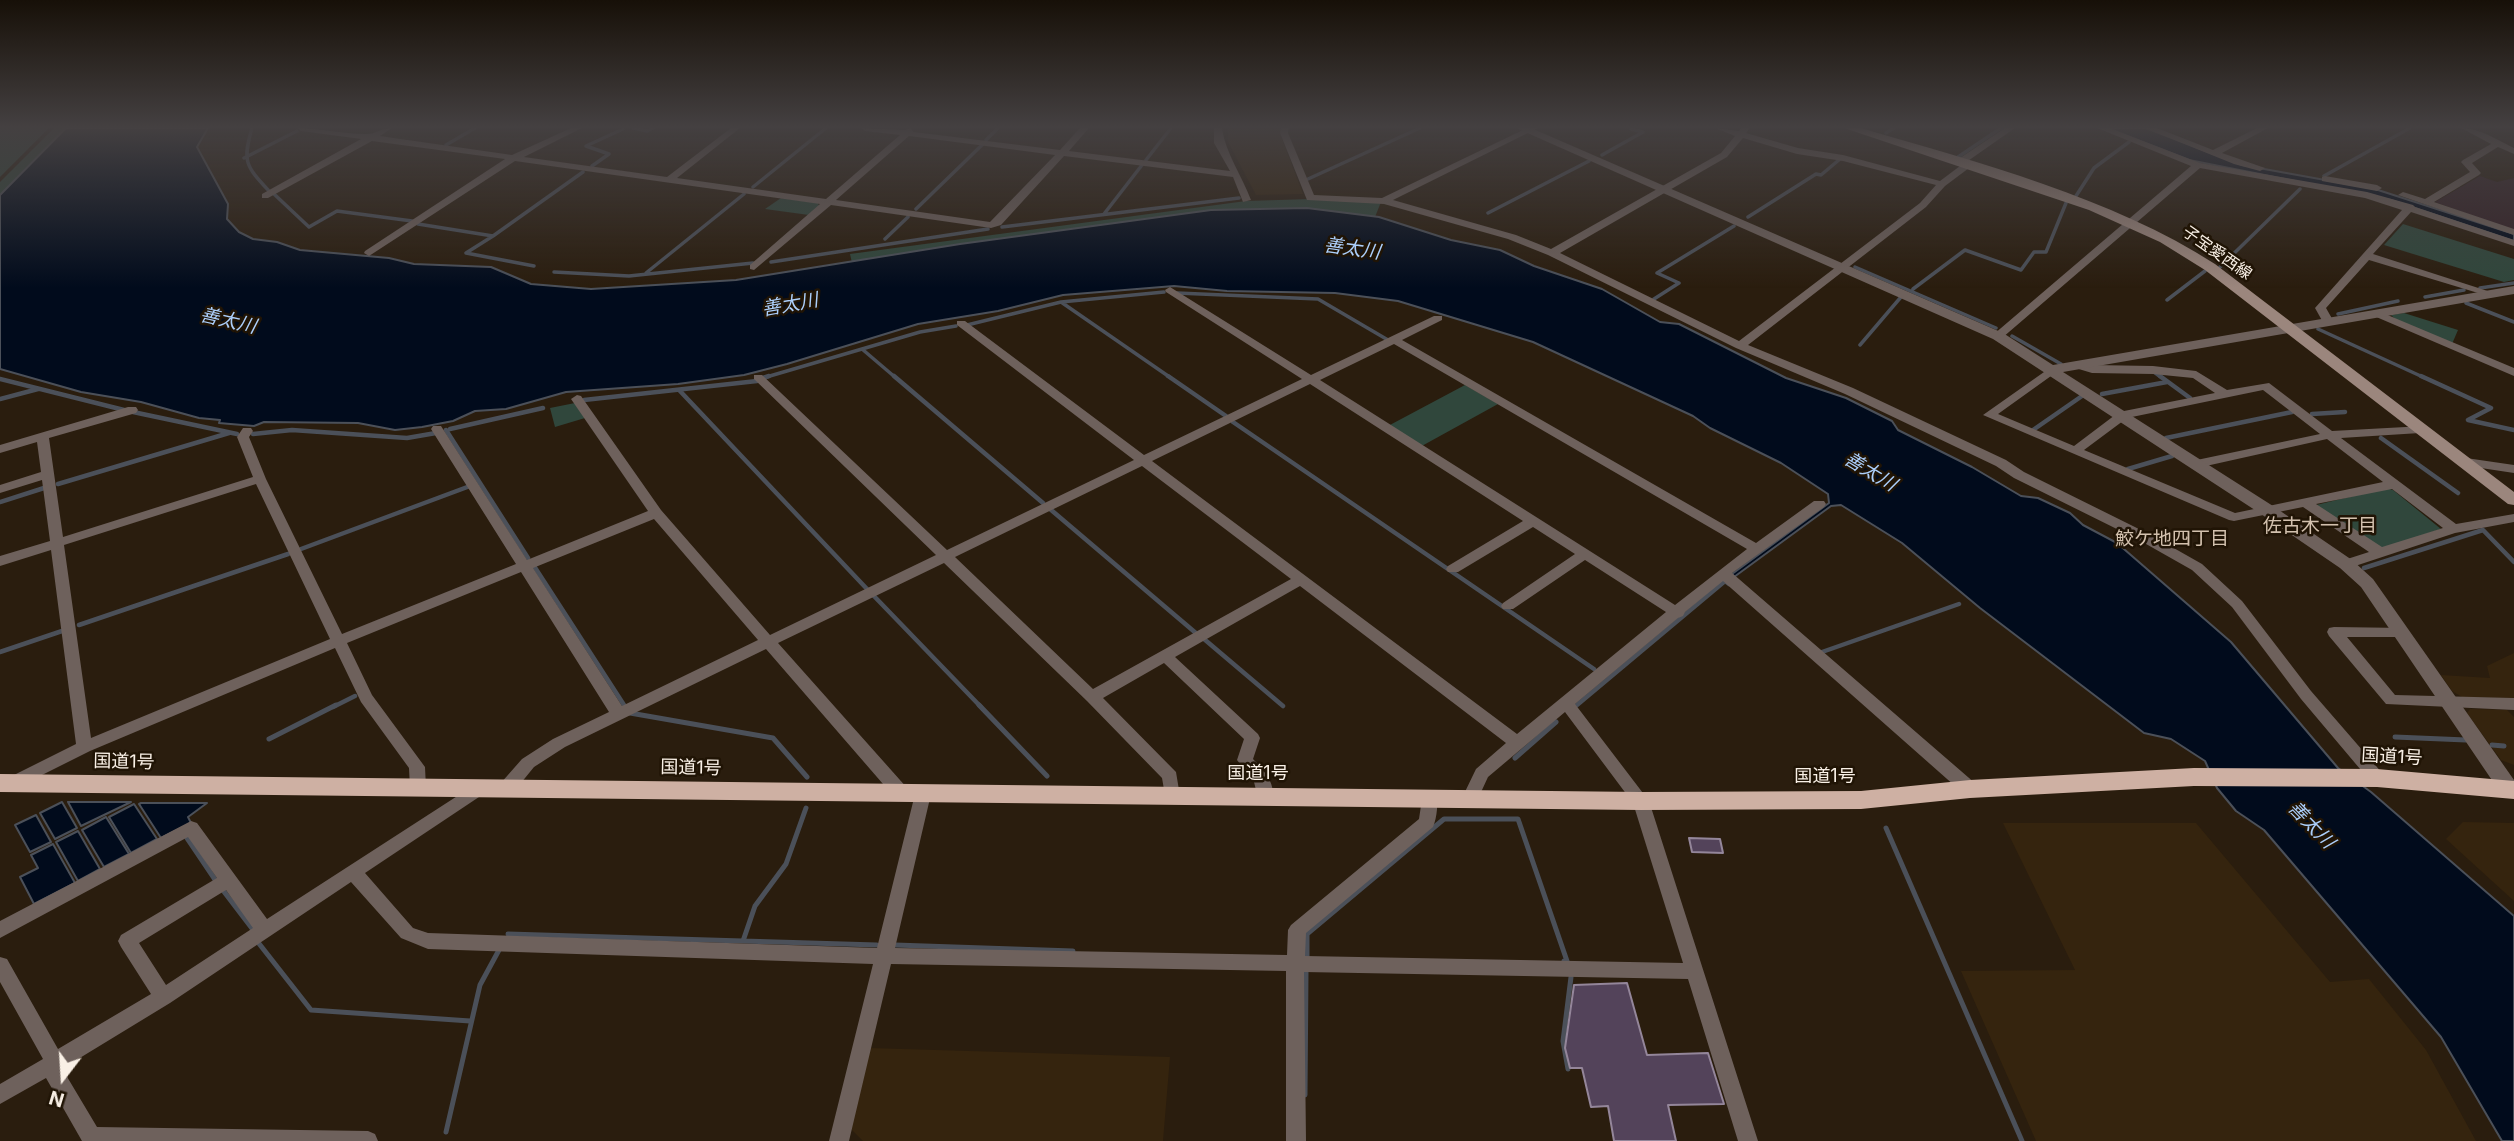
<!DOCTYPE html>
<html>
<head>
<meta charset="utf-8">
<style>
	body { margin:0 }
	#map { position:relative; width:2514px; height:1141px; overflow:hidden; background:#2a1d0e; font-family:Inter,sans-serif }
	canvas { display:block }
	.north { position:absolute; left:28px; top:1043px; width:70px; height:70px; -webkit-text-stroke:5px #201405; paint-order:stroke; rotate:197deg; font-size:19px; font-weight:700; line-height:28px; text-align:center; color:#f9f0e6 }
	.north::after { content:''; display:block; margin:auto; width:24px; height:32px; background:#f9f0e6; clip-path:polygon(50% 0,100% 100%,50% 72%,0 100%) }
</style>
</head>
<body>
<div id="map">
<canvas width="2514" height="1141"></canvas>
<div class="north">N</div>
</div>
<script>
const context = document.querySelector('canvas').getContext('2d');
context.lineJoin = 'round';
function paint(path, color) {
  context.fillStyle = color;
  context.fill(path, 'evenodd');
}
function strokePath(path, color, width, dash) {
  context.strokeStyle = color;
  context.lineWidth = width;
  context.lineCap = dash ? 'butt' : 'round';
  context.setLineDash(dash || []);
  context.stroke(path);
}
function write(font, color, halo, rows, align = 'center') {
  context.font = font + ' Inter,"Noto Sans JP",sans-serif';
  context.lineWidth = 5;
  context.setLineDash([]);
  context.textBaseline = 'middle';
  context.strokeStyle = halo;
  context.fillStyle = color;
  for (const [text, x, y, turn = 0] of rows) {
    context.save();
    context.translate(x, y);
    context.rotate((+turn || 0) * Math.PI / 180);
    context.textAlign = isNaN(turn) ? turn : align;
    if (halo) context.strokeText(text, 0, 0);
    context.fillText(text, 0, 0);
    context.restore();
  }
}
paint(new Path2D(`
	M1228,128H1281V136L1303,194L1256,195L1228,142Z
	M2514,653V698L2462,697L2452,691L2441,675L2490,678L2487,666Z
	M2470,709L2507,710L2514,717V765L2501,760L2467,713Z
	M2463,822L2514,823V901L2446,839Z
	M2003,823H2196L2330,982L2369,979L2426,1050L2476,1141H2036L1961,971L2075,970Z
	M869,1048L1170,1057L1163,1141H863L850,1128Z`), '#35240e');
paint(new Path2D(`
	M2480,176L2497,182L2514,178V231L2435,202Z`), '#342127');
paint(new Path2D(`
	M0,128H49L0,177Z
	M54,128H66L0,195V182Z
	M781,198L818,203L819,206L809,215L765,209Z
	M1310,199L1381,202L1375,217L1307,208L1211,210L960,244L852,263L850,254L1246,201Z
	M2403,224L2514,259V280L2504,282L2384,245Z
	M2404,313L2458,330L2452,344L2395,319L2391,315Z
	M1465,385L1498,404L1420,447L1388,426Z
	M575,403L585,418L555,427L550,408Z
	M2386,488L2393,490L2441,529L2381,549L2312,506Z`), '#30473c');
const water = new Path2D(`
	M66,128H208L197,147L228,204L227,219L239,232L253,239L277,242L300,250L389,258L414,264L491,267L531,284L591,289L736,280L960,244L1211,210L1307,208L1379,217L1451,240L1500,250L1534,266L1602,289L1660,322L1679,324L1786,378L1846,398L1892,421L1898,430L1972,467L2021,496L2038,498L2070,513L2083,525L2117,543L2231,642L2338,768L2371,792L2514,916V1141H2502L2441,1037L2264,830L2236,811L2217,788L2205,761L2171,739L2144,733L1980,608L1902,543L1841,505L1831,506L1734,577L1732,574L1829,503L1828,494L1781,463L1710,428L1693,416L1533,342L1398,301L1335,293L1227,291L1174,286L1063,295L998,311L918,324L787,364L744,375L678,384L566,392L506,409L475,411L453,421L422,427L395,430L358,423L264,422L254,426L219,423L220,420L199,418L141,402L81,392L0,369V195Z
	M2107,128H2146L2242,165L2375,189L2514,234V241L2391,200L2189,160Z
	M62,802L77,828L55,839L40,813Z
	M68,802H131L81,826Z
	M141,803H207L188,817L191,823L161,838L139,804Z
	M134,804L157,839L131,853L109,817Z
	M36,815L51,842L30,852L15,825Z
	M106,817L129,854L104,867L82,830Z
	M78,831L100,869L78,881L56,842Z
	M53,844L75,883L34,904L20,877L38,868L31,855Z`);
paint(water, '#010b1c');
strokePath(water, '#4b5059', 2);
strokePath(new Path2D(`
	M252,128C242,162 246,166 269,191
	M633,128L647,131L653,128
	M1886,133L1894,128
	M986,140L998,128
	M446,145L475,128
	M1602,155L1643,132L1631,129L1633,128
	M1958,157L2001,128
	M244,158L297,131
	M1146,160L1171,128
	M592,166L609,154L586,146L623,129
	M2324,176L2410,128
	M1308,179L1420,128
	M753,187L826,128
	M274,194L309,227L337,211L412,221
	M2076,196L2094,168L2129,142
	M916,209L983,144
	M1488,213L1589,161
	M1104,214L1142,165
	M1748,217L1816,174L1821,175L1840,159
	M418,224L493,236L466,253L534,266
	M1002,227L1239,198
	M493,236L583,172
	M885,239L908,217
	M771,262L988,229
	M1855,267L1996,328
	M2220,267L2300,189
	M554,272L629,276L753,263
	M646,273L744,194
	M2480,288L2514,283
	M1913,289L1965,250L2021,270L2034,252H2046L2066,203
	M1177,293L1318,299L1388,340
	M2425,297L2464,290
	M1654,299L1679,283L1657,273L1734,226
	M2167,300L2205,271
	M1061,302L1171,378
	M2466,303L2514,322
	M2338,314L2398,301
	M967,325L1061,302L1164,292
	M2318,329L2425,378
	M2012,336L2061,364
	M1860,345L1901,297
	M862,349L896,378
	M2154,372L2162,378
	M763,378L920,332L956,326`), '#4b5059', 3.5);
strokePath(new Path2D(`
	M894,376L1043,503
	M1168,376L1226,416
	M2160,376L2190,398
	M2421,376L2491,408L2468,420L2514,430
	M763,378L769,376
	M0,379L124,410
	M680,391L867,589
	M2102,394L2167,382
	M0,399L38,389
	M584,400L757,381
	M133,412L237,434
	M2312,414L2345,412
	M1233,422L1594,669
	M450,429L543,408
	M446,430L528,558
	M2033,430L2082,396
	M253,434L292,430L407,438L436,433
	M2166,438L2292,412
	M2381,438L2458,493
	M2128,469L2172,456
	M58,484L229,433
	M0,502L44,488
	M1050,509L1197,634
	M301,549L470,486
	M534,566L624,705
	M2364,568L2483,530L2514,562
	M872,594L981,707
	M79,625L288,554
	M1204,639L1283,706
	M0,652L65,630
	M1822,652L1959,604
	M1577,705L1725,581L1729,584
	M333,707L355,696`), '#4b5059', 4.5);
strokePath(new Path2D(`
	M979,705L1047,776
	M630,713L773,738L807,777
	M2395,737L2466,740
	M269,739L336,705
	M2492,745L2504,746
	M1515,758L1556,722
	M1886,828L2022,1141
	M187,838L216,881
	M222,889L254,931
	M508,934L877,945
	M257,941L311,1010L470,1021
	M743,941L755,906L786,864L806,808
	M895,945L1073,951
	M1307,960V934L1444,819H1518L1567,961H1564
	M1568,1069L1563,1041L1571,977
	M1305,1095L1306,972
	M446,1132L480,985L499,950`), '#4b5059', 5);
const building = new Path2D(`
	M1689,838L1720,839L1723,853L1692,852Z
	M1627,983L1647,1055L1708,1053L1724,1104L1668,1105L1676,1141H1614L1608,1106L1591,1107L1582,1068H1570L1565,1048L1574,985Z`);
paint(building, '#53435a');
strokePath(building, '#94869a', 2);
paint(new Path2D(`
	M297,128C320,128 342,134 365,134C374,135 381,128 392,128L380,136L512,155L571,128H582L524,157L667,177L731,128H740L677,178L826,199L900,135L865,131L861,128L905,130L910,128L914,132L1060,150L1080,128H1089L1069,151L1230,171L1214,143V128H1222C1225,152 1242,176 1251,200L1243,202L1233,177L1064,156L1001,225L991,228L831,205L754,270L750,269V265L820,204L515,161L369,256L364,253L365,251L505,159L372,141L268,198H262V194L361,139L301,131ZM909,136L1055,155L990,222L836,200Z
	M1281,128H1289L1288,133L1314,195L1382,198L1527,128H1538L1393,200L1516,235L1551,249L1721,153L1735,136L1715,128L1739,131L1741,128H1750L1746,133L1798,148L1843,155L1940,181L1964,163L1957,164V160L2005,128H2015L1965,163L1973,165L1945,186L1926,207L1748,345L1853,388L2006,460L2024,472L2149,534L2202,564L2242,601L2311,691L2383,774L2385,778L2383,782L2377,784L2371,782L2301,699L2232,607L2192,570L2139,540L2014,478L1996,466L1845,394L1736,348L1548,255L1508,239L1384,204L1307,200L1280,133ZM1743,138L1797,154L1843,161L1936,185L1920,203L1739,341L1560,253L1727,157Z
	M2097,128H2109L2200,163L2367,192L2413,205L2415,207L2514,240V246L2411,212L2373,254L2497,294L2496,296H2488L2369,260L2326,308L2334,322L2328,325L2324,324L2315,308L2402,210L2365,198L2200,168L2002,338H1994V334L2191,166Z
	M2145,128H2157L2213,150L2257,128H2268L2222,153L2265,168L2260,171L2234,164Z
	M2461,128C2480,128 2497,140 2514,148V154L2498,147L2472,163L2481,173L2479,175L2434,202L2514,229V235L2398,195L2403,192L2425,199L2470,172L2461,162L2463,160L2491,144Z
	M2325,176L2377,185L2382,188L2377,191L2322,181V177Z
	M1170,287L1311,375L1434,316H1442V320L1402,340L1756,543L1814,501H1824L1826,504L1824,507L1732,573L1976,784L1978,789L1976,794L1970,795L1964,794L1723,581L1685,612L1683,616L1678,618L1575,704L1649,801L1758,1141H1738L1688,979L1304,972L1306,1141H1286V971L891,964L849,1141H829L873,964L428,949L401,938L351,882L170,1003L65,1067L63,1070L97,1127L368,1131L375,1134L378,1141H82L46,1078L0,1104V1084L43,1059L0,982V957L7,959L58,1049L151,994L121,947L118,941L121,935L217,878L188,837L0,938V921L191,821L197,823L267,919L479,782L485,783L487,788L485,793L365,873L413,928L428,933L877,948L915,794L917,789L923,788L929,789L931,794L895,948L1287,955L1288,930L1291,925L1419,819L1423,792L1429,791L1435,792C1439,801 1437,818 1433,827L1306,933L1305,956L1683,963L1633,803L1565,712L1488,777L1476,803L1470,804L1464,803L1462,798L1476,769L1506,743L1300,586L1175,657L1258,734L1260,738L1253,759C1264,771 1278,785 1271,802L1265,803L1259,802L1254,782L1237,760L1244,739L1164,663L1103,698L1176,772L1180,796L1178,801L1172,802L1166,801L1162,778L1087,701L944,563L778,643L908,789L910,794L908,799L902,800L896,799L766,649L565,747L534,767L512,794L506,795L500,794L498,789L500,784L522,759L553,739L609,712L521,572L347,643L372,695L425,767L426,788L424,793L418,794L412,793L410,788L409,768L361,702L335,648L90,751L18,787L12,789L6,787L4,783L6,779L76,744L51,550L0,566V556L50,541L42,480L0,493V485L41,472L37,442L0,453V445L128,407H136L138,410L136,413L49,438L63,537L253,477L237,437L243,428H251L253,431L249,437L266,479L342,634L516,564L431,429L433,426H441L527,560L648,511L571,399L577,395L581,396L661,510L770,635L936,555L754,379V375H762L947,550L1134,460L957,325V321H965L1144,455L1302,379L1166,292L1165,290ZM1394,344L1747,549L1675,605L1320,380ZM1310,384L1523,521L1448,566L1446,569L1448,572H1458L1533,527L1575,554L1503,603L1501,606L1503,609H1513L1585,560L1666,612L1517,734L1152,461ZM1142,466L1291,579L1093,689L955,557ZM256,484L330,639L91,738L64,545ZM654,519L758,640L622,706L533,568ZM226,890L253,928L166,985L139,943Z
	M2378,311L2514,368V376L2374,316L2372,314Z
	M2076,362L2092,365L2153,366L2196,371L2227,390L2269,383L2332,431L2424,426L2426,429L2420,433L2341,438L2456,524L2514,514V522L2455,533L2346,569L2339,564L2341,561L2369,552L2303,507L2234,521L2229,520L1983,415L2054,365L2060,369L2058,371L1998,414L2074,446L2119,412L2215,393L2193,378L2153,374L2092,373L2072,367L2070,365ZM2263,390L2320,434L2192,461L2191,464L2192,467L2197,468L2327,439L2383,482L2235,513L2084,450L2127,418ZM2392,489L2443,528L2382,547L2316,504Z
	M2466,458L2514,465V473L2461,465L2460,462Z
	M2334,627L2406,628L2408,632L2406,636L2401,637H2347L2395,695L2514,698V710L2386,704L2329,636L2327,632L2329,628Z`), '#6e615c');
paint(new Path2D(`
	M1516,128H1531L2003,333L2053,365L2514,286V294L2063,372L2273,506L2352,560L2373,579L2514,780V795H2502L2361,587L2340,568L2261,514L1993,339Z`), '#6e615c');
paint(new Path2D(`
	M1844,128H1861C1977,162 2113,198 2215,264L2514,492V505L2508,504L2205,270L2160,242L2089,210Z`), '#9b867d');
paint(new Path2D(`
	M2194,768L2377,769L2514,781V799L2377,787L2194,786L1970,798L1861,809L1641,810L0,792V774L1641,792L1861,791L1970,780Z`), '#ceb0a3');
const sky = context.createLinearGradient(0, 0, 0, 288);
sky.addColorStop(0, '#171008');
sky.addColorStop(0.44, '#444041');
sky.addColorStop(1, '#44404100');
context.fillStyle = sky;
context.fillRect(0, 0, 2514, 288);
write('16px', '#f9f0e6', '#201405', [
	["子宝愛西線",2217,253,35]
]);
write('18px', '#f9f0e6', '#201405', [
	["国道1号",2392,757,3],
	["国道1号",124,762,1],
	["国道1号",691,768,1],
	["国道1号",1258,774],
	["国道1号",1825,777]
]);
write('italic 19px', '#accffb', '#201405', [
	["善太川",1352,249,8],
	["善太川",790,305,-10],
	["善太川",228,321,13],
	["善太川",1870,472,31],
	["善太川",2311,825,46]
]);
write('19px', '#d3c1ae', '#201405', [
	["佐古木一丁目",2320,526],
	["鮫ケ地四丁目",2172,539]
]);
</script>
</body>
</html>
